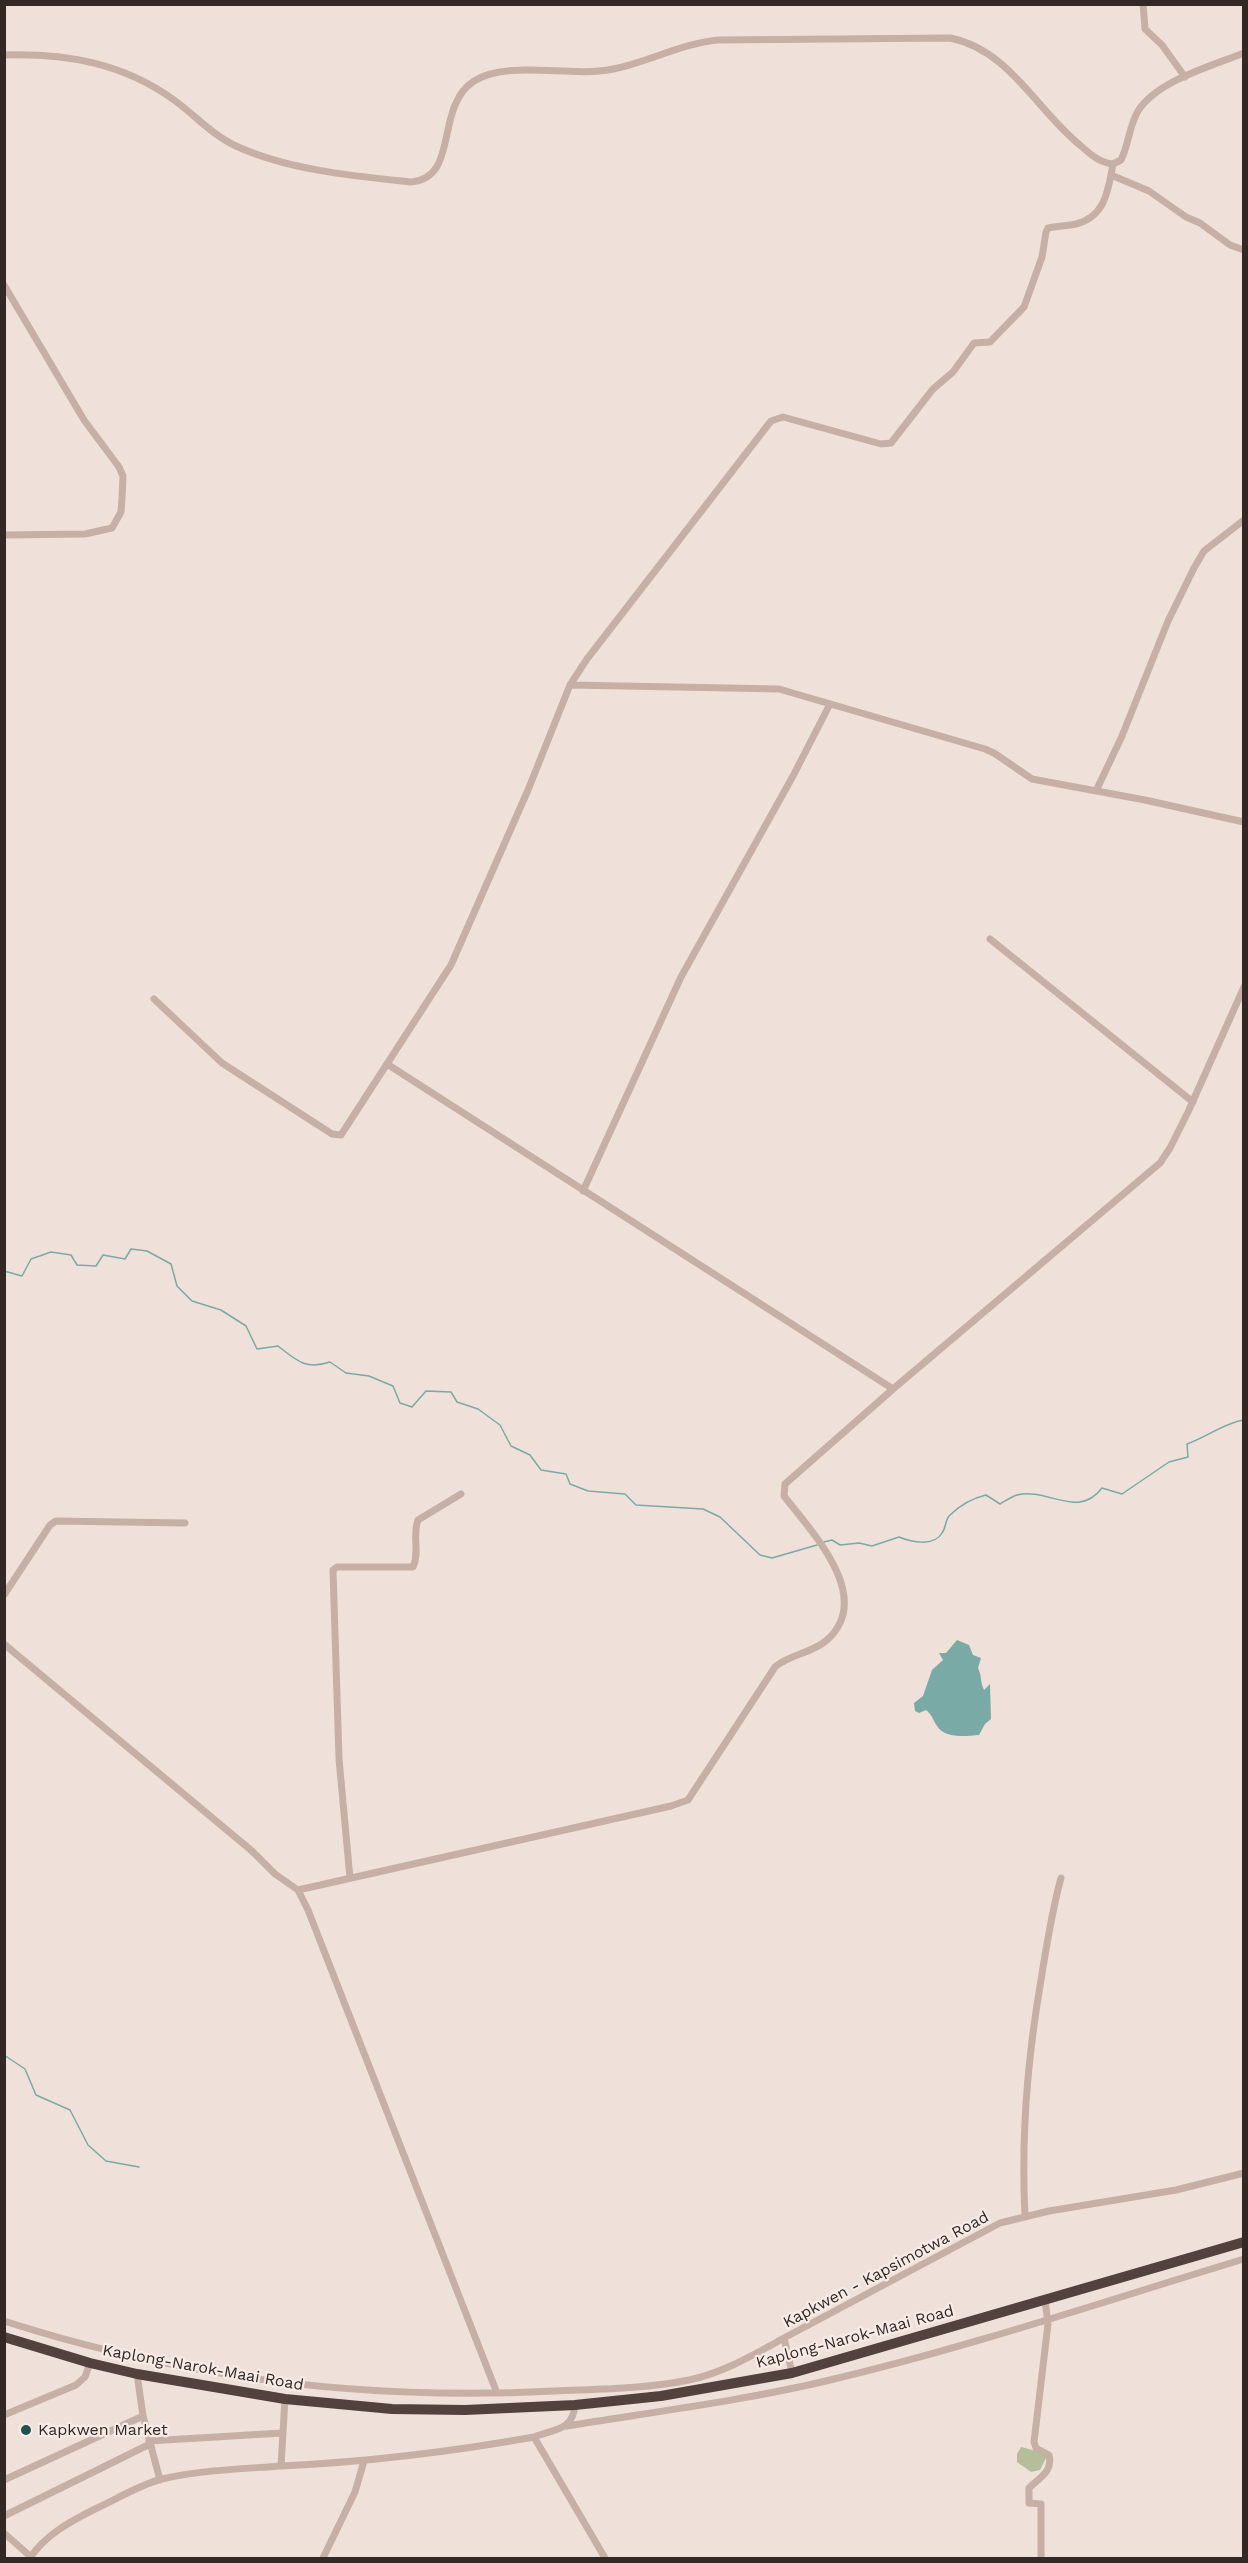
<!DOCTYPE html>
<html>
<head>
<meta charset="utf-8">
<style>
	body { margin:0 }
	#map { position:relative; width:1248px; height:2563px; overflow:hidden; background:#efe1d9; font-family:"Work Sans",sans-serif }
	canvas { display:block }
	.frame { position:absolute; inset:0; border:6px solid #332826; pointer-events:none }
</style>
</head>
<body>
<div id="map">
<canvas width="1248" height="2563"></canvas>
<div class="frame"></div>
</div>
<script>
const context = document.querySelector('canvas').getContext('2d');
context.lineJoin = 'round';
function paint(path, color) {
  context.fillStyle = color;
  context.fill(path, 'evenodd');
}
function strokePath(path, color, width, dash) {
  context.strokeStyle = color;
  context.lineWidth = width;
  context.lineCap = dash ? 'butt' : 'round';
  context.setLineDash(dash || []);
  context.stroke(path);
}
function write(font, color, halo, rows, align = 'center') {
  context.font = font + ' "Work Sans",sans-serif';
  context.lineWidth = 4.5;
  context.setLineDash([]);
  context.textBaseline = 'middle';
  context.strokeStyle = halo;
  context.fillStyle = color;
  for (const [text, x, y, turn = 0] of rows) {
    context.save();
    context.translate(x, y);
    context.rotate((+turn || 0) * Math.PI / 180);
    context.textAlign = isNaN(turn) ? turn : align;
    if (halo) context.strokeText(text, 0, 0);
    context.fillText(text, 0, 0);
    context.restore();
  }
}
paint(new Path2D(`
	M1021,2447L1048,2454L1040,2470L1031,2472L1017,2462V2454Z`), '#b6bd9b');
paint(new Path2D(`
	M957,1640L969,1645L973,1655L981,1658L978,1668C982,1676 980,1682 984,1690L990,1684L991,1719L985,1724L979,1735C966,1736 945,1739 937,1726C932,1719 934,1717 926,1710L919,1713L915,1711L914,1703L923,1696L932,1670L943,1660L939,1653H946Z`), '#7aaaa5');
strokePath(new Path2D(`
	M4,1271L22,1276L31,1259L51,1252L71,1255L77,1265L96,1266L103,1255L125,1259L131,1249L147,1251L171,1264L177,1286L192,1301L221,1310L246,1326L257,1349L278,1346C297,1361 306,1370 330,1362L346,1373L369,1376L393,1386L400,1403L412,1407L426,1391L451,1392L457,1402L478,1409L500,1425L511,1446L530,1455L541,1470L566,1474L570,1484L588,1491L625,1494L636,1505L703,1509L720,1517L760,1555L772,1558L817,1545
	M824,1542L832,1540L840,1545L859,1543L872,1546L899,1537C911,1542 934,1547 942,1533C946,1528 945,1521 949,1516C959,1506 973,1498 986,1495L1000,1504C1005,1501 1011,1497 1017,1495C1047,1487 1078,1520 1102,1488L1122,1494L1169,1462L1188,1457L1187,1444C1205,1438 1226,1422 1244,1420
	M4,2055L25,2069L36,2095L70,2110L88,2145L106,2161L139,2167`), '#7aaaa5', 1.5);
strokePath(new Path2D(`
	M1143,4L1145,29L1162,45L1185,77
	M4,55C66,53 123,63 174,100C195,115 212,135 236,146C288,170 353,176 411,182C460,178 434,107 474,81C505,61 562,75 599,71C640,67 677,44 718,40L950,38C1010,50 1036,110 1081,146C1090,154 1100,163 1113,164L1121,160C1129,144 1129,126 1138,111C1157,81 1211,66 1244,53
	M1111,175L1149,191L1186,217L1200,223L1230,245L1244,250
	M4,285L84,420L119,467L123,476L122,498L121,512L112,528L85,534L4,535
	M570,685L587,659L771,421L783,417L881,444L891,443L933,389L953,372L974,343L990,342L1024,307L1042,257L1046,232L1048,228C1058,226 1067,226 1076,224C1106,216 1108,190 1113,164
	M1096,791L1122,736L1168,621L1194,568L1204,551L1244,520
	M990,939L1193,1102
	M154,999L222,1063L332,1134L341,1135L451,965L528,790L570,685L779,689L985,749L994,753L1032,779L1145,800L1244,822
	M387,1064L893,1389
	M583,1191L681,977L793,776L830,704
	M4,1595L50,1525L56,1521L185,1523
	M4,1644L252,1851L275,1874L298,1890L308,1910L497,2393
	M350,1878L339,1759L333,1570L337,1567H413C420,1553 412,1535 418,1520L461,1494
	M298,1890L671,1806L688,1800L775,1667C790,1654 811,1654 827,1640C875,1597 811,1531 784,1496L785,1484L893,1389L1160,1163L1170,1148L1188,1112L1244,987
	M1025,2216C1021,2139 1027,2063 1040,1986C1046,1950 1051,1914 1061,1878
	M4,2321C184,2379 365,2401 554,2391C598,2389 645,2389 689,2380C723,2373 755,2354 784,2338
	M792,2373L784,2338L1000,2223L1049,2211L1176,2190L1244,2173
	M137,2374L143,2416L160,2480
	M575,2405C573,2431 554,2429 534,2437L605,2558
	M4,2415L76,2385L85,2377L90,2363
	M567,2426C653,2412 741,2401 826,2381C967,2348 1105,2301 1244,2259
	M149,2441L282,2433
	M281,2466C366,2462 450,2452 534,2437
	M4,2480L143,2416
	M4,2516L150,2444
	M4,2533L31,2557
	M30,2558C45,2535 71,2521 95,2509C117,2499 139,2485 162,2479C201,2470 241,2469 281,2466L285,2399
	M323,2558L355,2492L364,2461
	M1041,2558V2504L1029,2503V2488C1040,2477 1053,2472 1049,2455L1036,2448L1034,2442L1048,2324L1045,2300`), '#c6b0a6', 7);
strokePath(new Path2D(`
	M4,2337L90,2363L137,2374L285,2399L392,2409L465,2410L575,2405L661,2396L792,2373L1244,2242`), '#53413e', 10);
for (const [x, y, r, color] of [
	[26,2430,6,"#1f514d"]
]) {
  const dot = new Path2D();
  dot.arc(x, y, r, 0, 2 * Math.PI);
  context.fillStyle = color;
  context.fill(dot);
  strokePath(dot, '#f7ece5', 2);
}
write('16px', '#332826', '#f7ece5', [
	["Kapkwen - Kapsimotwa Road",886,2270,-28],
	["Kaplong-Narok-Maai Road",855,2337,-15],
	["Kaplong-Narok-Maai Road",203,2368,10]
]);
write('16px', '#332826', '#f7ece5', [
	["Kapkwen Market",38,2430]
], 'left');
</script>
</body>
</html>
